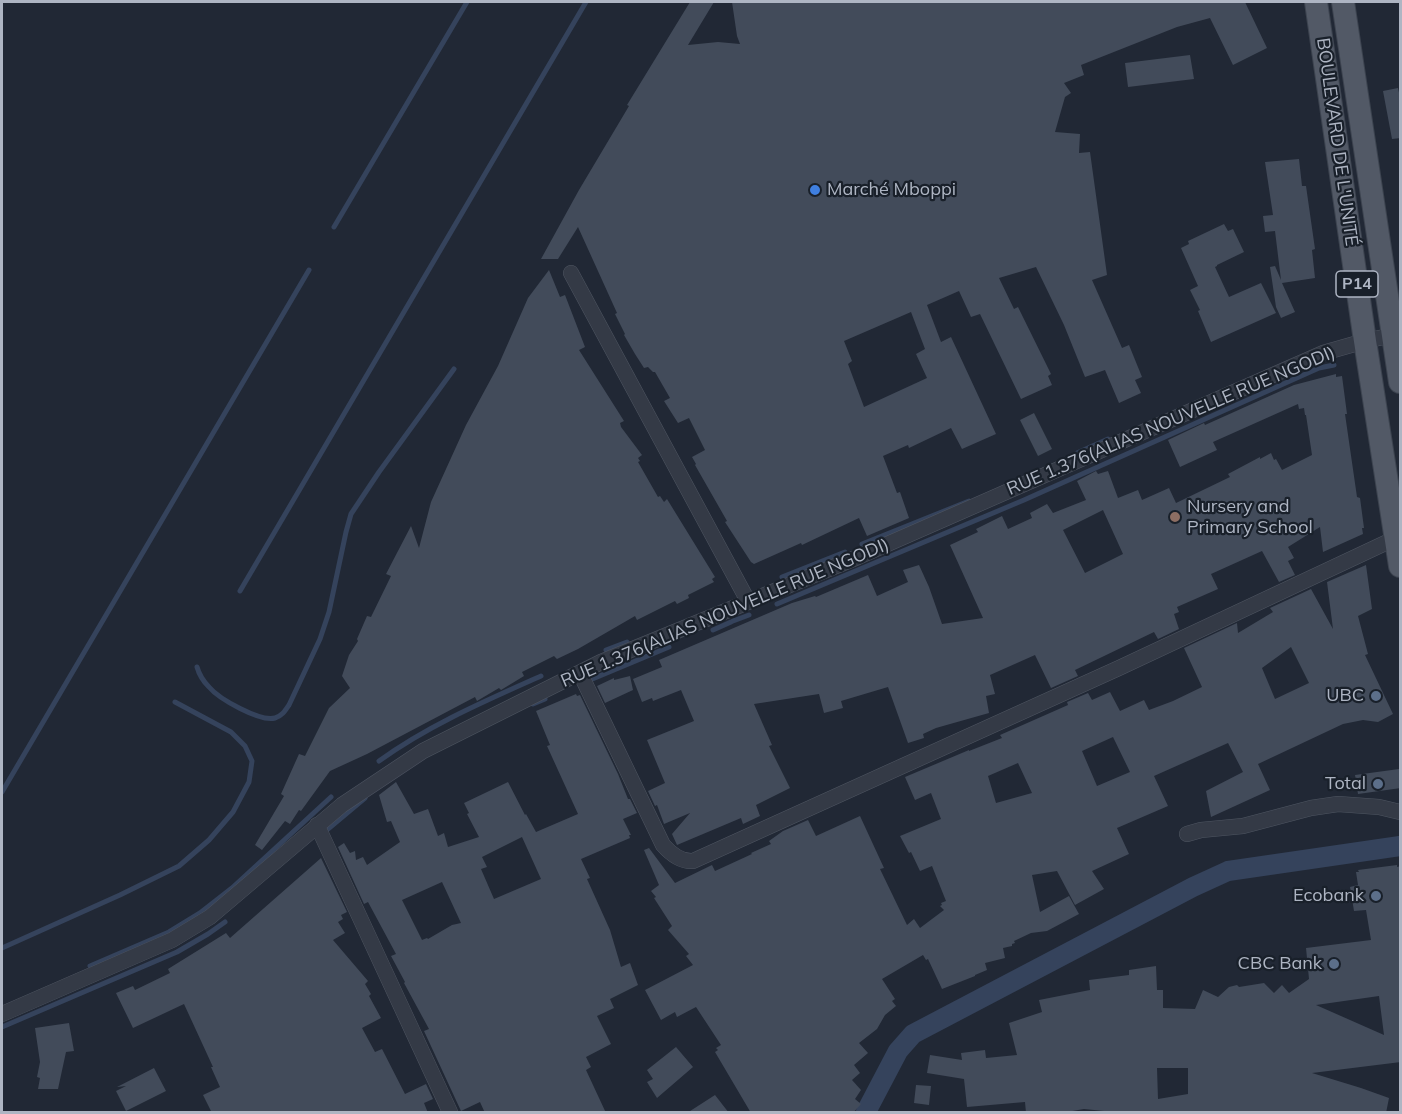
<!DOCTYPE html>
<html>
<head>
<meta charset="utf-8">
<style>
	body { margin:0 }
	#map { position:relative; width:1402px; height:1114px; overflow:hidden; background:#212835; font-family:Mulish,sans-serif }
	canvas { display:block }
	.frame { position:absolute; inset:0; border:3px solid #aeb5c3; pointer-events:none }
</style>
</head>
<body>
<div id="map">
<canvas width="1402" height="1114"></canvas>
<div class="frame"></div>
</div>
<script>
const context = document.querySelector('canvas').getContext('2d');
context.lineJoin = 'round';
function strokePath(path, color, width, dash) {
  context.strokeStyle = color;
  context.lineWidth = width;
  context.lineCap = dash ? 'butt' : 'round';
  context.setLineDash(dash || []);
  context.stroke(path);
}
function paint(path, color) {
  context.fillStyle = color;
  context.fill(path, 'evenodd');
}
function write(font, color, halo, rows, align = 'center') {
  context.font = font + ' Mulish,sans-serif';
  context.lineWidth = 4.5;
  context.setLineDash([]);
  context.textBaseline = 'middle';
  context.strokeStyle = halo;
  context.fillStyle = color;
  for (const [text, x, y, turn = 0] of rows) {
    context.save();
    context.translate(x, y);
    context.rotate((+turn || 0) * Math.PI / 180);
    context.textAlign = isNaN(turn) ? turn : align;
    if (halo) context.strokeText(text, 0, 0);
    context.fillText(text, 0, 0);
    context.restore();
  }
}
strokePath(new Path2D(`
	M334,227L467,2
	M1077,453L1108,439
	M862,544L969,501
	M782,577L845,552
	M240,591L586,2
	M777,604L1024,500L1319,368L1334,365
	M733,621L749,615
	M713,630L731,622
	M606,650L627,642
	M197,667C199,674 204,682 209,687C219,699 260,722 275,718C282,716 285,711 289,705L320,639L329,612L346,532L351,514L379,472L454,369
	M590,680L669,647
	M533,704L545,699
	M379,761C429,725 485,701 541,676
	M2,792L309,270
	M322,834L365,798
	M2,948L120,895L179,866L209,840L233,812L249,782L252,761L245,746L231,732L175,702
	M90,966L169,932L200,913L232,888L331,797
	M2,1027L177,952L208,934L225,922`), '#35435c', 5);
strokePath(new Path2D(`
	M866,1112L898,1051L913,1034L1193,887L1228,871L1400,846`), '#35435c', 20);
paint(new Path2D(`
	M690,2H714L688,45L718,42L740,44L737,36L732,2H1245L1267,48L1233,65L1210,18L1177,27L1081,65L1084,75L1064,83L1071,93L1065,97L1055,132L1080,134L1079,153L1090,152L1107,275L1092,280L1122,348L1129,345L1142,377L1135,380L1141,393L1119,403L1105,370L1085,377L1064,325L1036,267L999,278L1014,309L1018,307L1051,374L1048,376L1052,385L1021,399L980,314L971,317L959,291L927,305L941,342L951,337L996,434L962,449L951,428L909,448L908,445L883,456L897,493L900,492L909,518L867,536L859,518L802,545L801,543L754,564L751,562L725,522L727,521L695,465L696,464L692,457L705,450L689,418L678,423L664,401L670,398L655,372H653L648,367L644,368L635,354L624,335L625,334L615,314L617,313L578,227L558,259H541L579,190L629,106L627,105ZM911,312L925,349L916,354L927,378L864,407L848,364L852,361L844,341Z
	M1190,55L1194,79L1128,87L1125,63Z
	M1398,88L1401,102V138L1392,139L1383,91Z
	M1299,159L1302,186H1306L1315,249L1312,250L1315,278L1282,283L1295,312L1281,318L1276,307L1270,267L1275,266L1281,280L1275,231L1265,232L1263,216L1273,215L1265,162Z
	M1224,224L1228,231L1233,229L1244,252L1217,265V266L1215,267L1229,297L1261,283L1276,313L1211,342L1198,311L1200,310L1190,290L1198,286L1181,248L1189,244L1188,241Z
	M549,270L560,297L565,295L585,347L579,350L624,421L620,423L621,427L642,455L638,458L640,461L638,462L658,497L660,496L664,502L667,499L715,577L712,579L714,582L688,595L689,598L677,604L675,601L637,620L635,616L578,649L557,659L554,656L522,672L524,676L501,690L499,688L477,701L475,697L367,754L330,771L301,811L299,810L290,824L285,821L262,850L255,845L284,796L281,794L299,754L305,756L329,708L350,688L342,676L349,655L358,641L357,639L367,616L371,617L391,576L386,574L411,526L419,548L431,502L466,425L498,366L528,298Z
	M1336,374V377L1342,376L1347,414H1345L1357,497L1360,498L1364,528H1362L1363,534L1323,552L1320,527L1288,547L1294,558L1288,561L1295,575L1279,582L1262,551L1211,574L1218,589L1177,607L1179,612L1174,614L1179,629L1158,639L1154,632L1075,670L1078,676L1051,688L1035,655L990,675L995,694L986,696L989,713L936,728L923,734L924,738L908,743L888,687L841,701L843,708L824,713L819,694L754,704L772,745L769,746L790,788L756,805L760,816L743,824L741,818L677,845L672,834L690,813L664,824L657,805L655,806L648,791L665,783L647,740L694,721L681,690L653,701L652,698L642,702L633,679L662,667L659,660L792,603L815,596L816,597L868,575L877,596L908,582L903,570L919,565L929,587L942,624L983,618L950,545L978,532L976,529L1002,516L1008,529L1032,518L1030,513L1047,504L1053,513L1086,500L1077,481L1096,471L1098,474L1108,471L1118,498L1138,490L1142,500L1169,488L1176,503L1230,477L1228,474L1260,457V459L1271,453L1274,460L1276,459L1282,470L1312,455L1306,415H1305L1304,408L1299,409L1298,404L1213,442L1217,450L1180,467L1168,440L1204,423L1205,425L1294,385ZM1103,510L1123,554L1085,573L1063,530Z
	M1034,413L1052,449L1038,456L1020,420Z
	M1366,565L1372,609L1358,616L1368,654L1365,655L1393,714L1378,722L1363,720L1343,724L1258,764L1270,790L1211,817L1206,791L1243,772L1228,743L1154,776L1168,806L1117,828L1129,854L1092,871L1104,889L1075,905L1057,871L1032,875L1040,912L1069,896L1079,914L1047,931L1031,933L1014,941L1015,943L1012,944V946L1003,948L1005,958L985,963L987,970L975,975V976L942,989L928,959L926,960L923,955L882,979L895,999L892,1001L896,1006L885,1015L877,1029L859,1043L868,1053L854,1065L860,1073L852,1080L861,1090L855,1099L861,1104L853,1113H751L715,1052L718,1050L716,1048L721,1045L696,1007L677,1017L675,1012L661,1020L645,990L693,965L686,956L689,954L668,930L672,926L654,898L656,897L651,891L659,885L644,850L649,848L675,883L712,865L715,871L752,854L751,853L771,844L769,841L783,831L808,820L816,836L860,816L884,868L880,869L907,925L914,919L920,928L944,910L940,906L942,905L941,903L946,901L932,866L920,871L911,852L909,853L900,836L941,819L931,793L915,800L905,777L969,750V751L1002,738L1000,735L1068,705L1067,702L1088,693L1092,700L1110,692L1120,711L1144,700L1149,710L1173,701L1202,687L1184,648L1237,623L1238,633L1273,612L1270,608L1311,589L1333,629L1327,582ZM1291,647L1309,683L1275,699L1262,668ZM1113,737L1130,772L1097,786L1082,751ZM1018,763L1032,793L996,803L988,776Z
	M630,676L633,690L605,703L597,686L614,678V680Z
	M576,694L577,696L580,695L618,774L628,799H630L637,813L623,819L631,835H629L630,838L581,859L590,878L587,879L610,930L621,967L630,963L638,985L610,999L614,1008L597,1016L611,1044L586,1057L591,1067L586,1070L606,1113H485L480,1102L461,1111L424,1031L429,1029L404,983L405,982L391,956L396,954L368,902L364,904L338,847L344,843L350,853L355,851L356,860L363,857L367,865L400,842L391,821L387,822L379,795L396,782L414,814L428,809L438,836L444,833L448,847L479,837L467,814L469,813L464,803L508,782L525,815L526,814L536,832L578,814L547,746L550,745L536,711ZM522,837L541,879L494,899L481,869L487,867L482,857ZM442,882L461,923L452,925L428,939L427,938L422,940L402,900Z
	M1399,769L1401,788L1358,794L1355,775Z
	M321,858L347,912L341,915L343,919L338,922L345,933L333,940L368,981L365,984L371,994L369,996L381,1018L362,1028L375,1052L382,1049L405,1094L426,1084L433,1099L424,1103L428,1113H212L203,1095L220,1087L211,1067H213L184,1004L133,1028L116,993L133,986L135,990L170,973L168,969L226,933L230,938Z
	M1397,865V867L1401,866V1062L1312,1073L1361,1088L1389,1098L1386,1113H1104V1111L1084,1109L1061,1113H1026L1025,1102L967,1107L964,1079L927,1073L930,1055L962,1060L961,1053L985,1050L986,1058L1017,1055L1009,1023L1042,1012L1039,1000L1090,990L1089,980L1129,975V970L1156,966L1157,990H1163V1008L1195,1009L1203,990L1218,997L1229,987L1237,985L1239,987L1264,983L1274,993L1282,985L1289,993L1309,979L1306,948L1371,940L1366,910L1354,911L1350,887L1358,885L1356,872H1359L1358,870ZM1379,996L1384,1035L1316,1005ZM1157,1068H1188V1094L1158,1099Z
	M69,1023L74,1051L66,1052L58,1089H38L40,1078L37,1077L40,1062L35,1028Z
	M676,1047L693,1067L657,1098L647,1082L653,1079L647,1070Z
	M154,1068L166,1091L126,1111L116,1091L126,1086L117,1087Z
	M916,1085L931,1086L929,1105L914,1103Z
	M715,1095L729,1113H687Z`), '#424b5a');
const street = new Path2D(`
	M571,273L748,601
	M580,673L663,845C671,854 681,862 693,861L1119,668L1396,538
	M317,825L450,1112
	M1187,834L1201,830L1243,826L1311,808L1338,804L1379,807L1400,812
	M2,1014L172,940L210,917L342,805L423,751L601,662L858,557L1323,353L1365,341L1393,335`);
const primary = new Path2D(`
	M1316,2L1365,341L1400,566
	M1343,2L1400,382`);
strokePath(street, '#4e5561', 16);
strokePath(primary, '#3d4450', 24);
strokePath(street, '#343a46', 15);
strokePath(primary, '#525966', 22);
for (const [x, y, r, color] of [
	[815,190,6,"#3f7fe0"],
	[1175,517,6,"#8d6e63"],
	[1376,696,6,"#5c6f8a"],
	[1378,784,6,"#5c6f8a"],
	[1376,896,6,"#5c6f8a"],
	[1334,964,6,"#5c6f8a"]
]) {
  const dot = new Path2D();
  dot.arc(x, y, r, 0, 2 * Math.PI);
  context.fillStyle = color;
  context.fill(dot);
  strokePath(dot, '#19202a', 2);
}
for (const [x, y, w] of [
	[1357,284,42]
]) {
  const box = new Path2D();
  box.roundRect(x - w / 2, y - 13, w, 26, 4.5);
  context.fillStyle = '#19202a';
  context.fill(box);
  strokePath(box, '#aeb5c3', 1.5);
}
write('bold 16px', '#aeb5c3', null, [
	["P14",1357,284]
]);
write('18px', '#aeb5c3', '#19202a', [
	["BOULEVARD DE L'UNITÉ",1337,142,82],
	["RUE 1.376(ALIAS NOUVELLE RUE NGODI)",1171,421,-23],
	["RUE 1.376(ALIAS NOUVELLE RUE NGODI)",725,613,-23]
]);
write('18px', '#aeb5c3', '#19202a', [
	["Marché Mboppi",827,190,"left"],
	["Nursery and",1187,507,"left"],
	["Primary School",1187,528,"left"],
	["UBC",1364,696],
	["Total",1366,784],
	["Ecobank",1364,896],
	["CBC Bank",1322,964]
], 'right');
</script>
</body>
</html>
